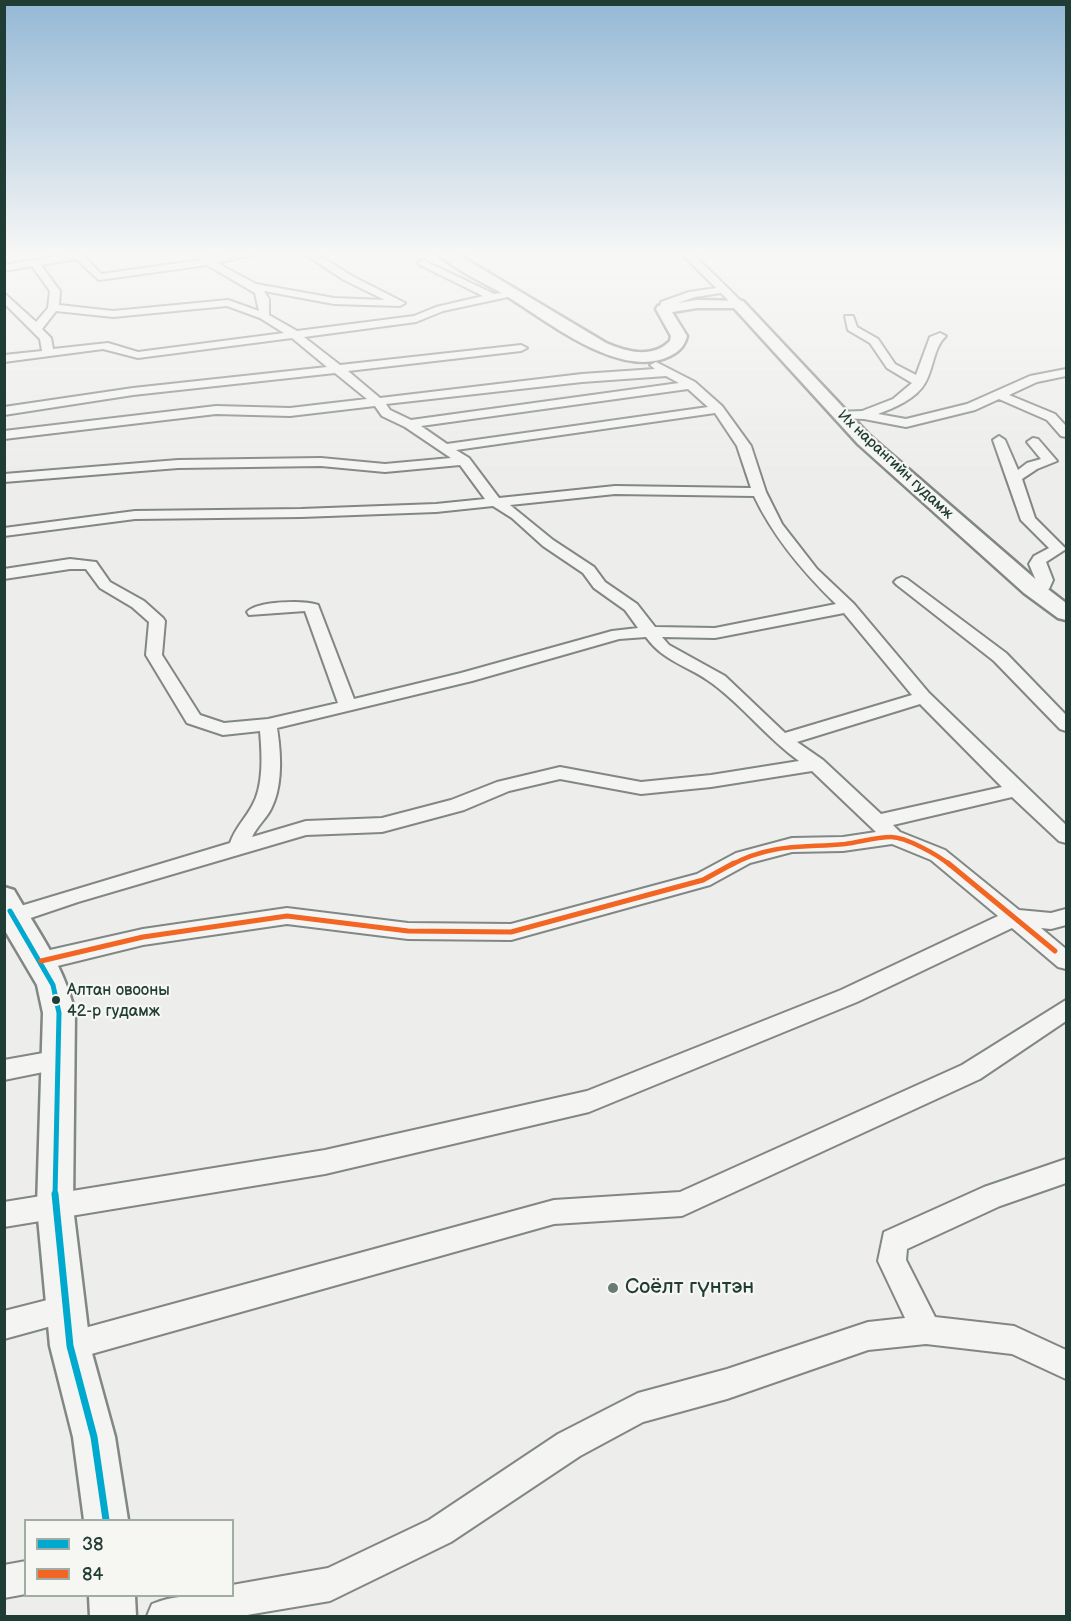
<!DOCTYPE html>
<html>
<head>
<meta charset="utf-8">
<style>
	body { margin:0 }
	#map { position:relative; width:1071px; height:1621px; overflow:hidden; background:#edeeeb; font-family:"Balsamiq Sans",sans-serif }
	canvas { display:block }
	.frame { position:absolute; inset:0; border:6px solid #1f3d34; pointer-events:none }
	.legend { position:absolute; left:24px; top:1519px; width:210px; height:78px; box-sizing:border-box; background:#f6f6f2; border:2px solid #a0aca6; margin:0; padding:8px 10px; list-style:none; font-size:18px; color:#1f3d34 }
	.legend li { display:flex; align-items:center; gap:12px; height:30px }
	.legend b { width:30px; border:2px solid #a0aca6 }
</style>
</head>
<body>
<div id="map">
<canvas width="1071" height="1621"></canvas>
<div class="frame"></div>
<ul class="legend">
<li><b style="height:8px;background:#00a9ce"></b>38</li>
<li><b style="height:8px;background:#f26522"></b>84</li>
</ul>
</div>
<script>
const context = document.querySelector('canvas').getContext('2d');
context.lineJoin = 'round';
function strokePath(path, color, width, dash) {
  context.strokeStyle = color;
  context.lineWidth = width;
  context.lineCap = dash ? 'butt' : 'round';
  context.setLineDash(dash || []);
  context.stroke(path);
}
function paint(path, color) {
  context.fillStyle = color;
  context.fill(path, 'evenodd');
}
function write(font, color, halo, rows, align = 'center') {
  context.font = font + ' "Balsamiq Sans",sans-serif';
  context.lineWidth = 4.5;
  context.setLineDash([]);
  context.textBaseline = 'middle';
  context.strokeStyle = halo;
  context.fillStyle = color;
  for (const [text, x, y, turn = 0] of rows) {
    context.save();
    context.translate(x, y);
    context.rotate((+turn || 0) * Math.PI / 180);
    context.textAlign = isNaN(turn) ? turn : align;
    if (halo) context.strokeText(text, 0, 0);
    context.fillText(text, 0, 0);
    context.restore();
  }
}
const minor = new Path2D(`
	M68,251H79L101,274L201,260L193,251H204L211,258L246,251H268L217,263L256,284L334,298L385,300L344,280L300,251H312L352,276L405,303L400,306L334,304L264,291L269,299V315L297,331L414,316L436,307L483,296L420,265L418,263L423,260L494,294L517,291V295L443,311L416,322L304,337L340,365L521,345L527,348L521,351L348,371L380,398L582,374L655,369L650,365L656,362L695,382L722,406L751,446L766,492L782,524L817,569L854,604L929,693L1066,825V843L1059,841L1012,797L893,825L900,832L945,850L1019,910L1051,913L1066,909V925L1051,929L1041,928L1066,949V969L1058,967L1012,928L857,1002L589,1112L325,1174L4,1227V1202L325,1150L587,1091L841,990L998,916L931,860L892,844L843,851L792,852L750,863L710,885L511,940L408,939L287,924L143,945L41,970L33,967L30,961L33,955L41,952L143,929L287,908L408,923L511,924L697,874L736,853L792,838L843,837L876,832L812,771L711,787L641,794L560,779L509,791L464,810L382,832L306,835L78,902L4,927V911L230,843C235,828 245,819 252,806C264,786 262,754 260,731L223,735L187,723L146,655L149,622L132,607L100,588L86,569H70L4,579V569L70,559L96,562L110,582L144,601L163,618L165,621L162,655L200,715L224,723L268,719L338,703L305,611L249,615L247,612C257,601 304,600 318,605L354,699L461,673L612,631L638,628L625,610L594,588L583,573L543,546L512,518L493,506L436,512L301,517L135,519L4,536V528L135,511L301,509L436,504L485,499L460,465L385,472L321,466L178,468L4,482V474L178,460L321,458L385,464L451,458L405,427L382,416L375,406L290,416L216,414L4,439V431L216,406L290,408L367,399L335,373L133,395L4,415V407L133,388L327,367L292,338L138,358L103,349L4,362V355L42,351L40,339L4,303V293L36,322L48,308L50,291L32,266L4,271V265L71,254ZM76,259L99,280L207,265L255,293L259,311L228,300L113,311L59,305L60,291L41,265ZM227,306L260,318L284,333L138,352L108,343L53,349L51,338L42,329L56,311L113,317ZM666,376L679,383L411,420L390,410L386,404L582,382ZM688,389L708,407L447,444L421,426ZM715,413L737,446L751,488L615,486L499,498L469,458L456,450ZM615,494L754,496C774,538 803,572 836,604L715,628L655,627L637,604L605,582L594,567L553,540L510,505ZM844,613L912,695L785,733L725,676L669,645L662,637L715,638ZM646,637C665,663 688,665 713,684C744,707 767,738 799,761L711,775L641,782L560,767L497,782L451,800L382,818L306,821L252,837C257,826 266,819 271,809C283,786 281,753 277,728L472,681L619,639ZM920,704L1002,787L881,814L823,760L797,742Z
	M679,251H690L742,302V306H734L721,293L695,297L669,306L667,311H659L661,302L689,292L716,288Z
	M845,316H853L857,327L878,339L895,364L916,375L930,337L940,333L946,336C933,348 934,368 925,383C916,399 894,408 878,414L906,419L967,404L1030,376L1066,369V376L1037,382L1009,395L1055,414L1066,426V437L1061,436L1047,420L999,399L975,410L906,427L864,419L836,418V412L862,411L893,399L912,383L887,368L870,343L848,330Z
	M999,436L1005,440L1018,470L1027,463L1041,459L1027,442L1033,438L1038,439L1057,461L1037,469L1022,479L1035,518L1066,549L1046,562L1053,580L1049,589L1032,593L1024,588L1026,585L1037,583L1029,564L1034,556L1049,548L1021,520L993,440Z
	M902,577L907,579L1006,653L1066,715V731L1060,729L994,661L897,585L894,582L897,579Z
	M1066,1000V1021L980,1079L682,1216L554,1224L70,1360L60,1356L56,1346L60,1336L70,1332L554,1200L680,1192L962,1065Z
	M60,1050L68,1053L72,1060L68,1067L4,1080V1060Z
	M1066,1159V1183L1000,1206L907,1249L906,1260L935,1317L1014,1326L1066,1350V1379L1012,1354L926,1344L868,1350L727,1399L643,1422L580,1456L451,1542L330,1601L241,1616H147L152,1604C178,1593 205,1596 232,1596V1585L328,1568L429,1520L558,1434L638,1393L727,1369L868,1322L905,1318L878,1261L884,1232L984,1187Z
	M67,1295L77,1299L81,1309L77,1319L4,1339V1311Z
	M26,1561V1594L4,1598V1565Z`);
const secondary = new Path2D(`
	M436,251H452L606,343C627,352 652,359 670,341L671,336L656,309L658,306L697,300L743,301L870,436L1040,583L1066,603V620L1058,618L1024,593L858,444L734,308H697L672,312L687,336C685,345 679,352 670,356C620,381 546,320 505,295C485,283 450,268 436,251Z
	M4,887L14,890C38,932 64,965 75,1013L73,1207L90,1346L115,1437L128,1520H84L73,1437L50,1346L37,1207L43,1013L37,985L4,929Z
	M89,1596H135L136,1616H90Z`);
strokePath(minor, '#818784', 4);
strokePath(secondary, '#818784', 5);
paint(minor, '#f4f4f2');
paint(secondary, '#f4f4f2');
strokePath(new Path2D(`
	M10,911L53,985L59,1013L55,1196`), '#00a9ce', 5);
strokePath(new Path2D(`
	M55,1194L70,1346L94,1437L106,1520`), '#00a9ce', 7);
strokePath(new Path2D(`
	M731,865C771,843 803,848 845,844C860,842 876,837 891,837C906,837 938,855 950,865`), '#f26522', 4.5);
strokePath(new Path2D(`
	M948,863L1055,951
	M41,961L143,937L287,916L408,931L511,932L703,880L734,863`), '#f26522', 5);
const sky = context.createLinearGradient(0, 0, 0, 478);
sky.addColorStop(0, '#94b8d5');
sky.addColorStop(0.53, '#f7f7f6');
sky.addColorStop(1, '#f7f7f600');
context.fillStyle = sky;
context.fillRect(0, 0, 1071, 478);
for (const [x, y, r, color] of [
	[56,1000,5,"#1f3d34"],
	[613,1288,6,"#677b74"]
]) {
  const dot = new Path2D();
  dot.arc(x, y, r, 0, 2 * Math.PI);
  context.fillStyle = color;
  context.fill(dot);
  strokePath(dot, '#f6f6f2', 2);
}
write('15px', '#1f3d34', '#f6f6f2', [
	["Их нарангийн гудамж",895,465,43]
]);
write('16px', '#1f3d34', '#f6f6f2', [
	["Алтан овооны",67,991],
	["42-р гудамж",67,1012]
], 'left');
write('21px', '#1f3d34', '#f6f6f2', [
	["Соёлт гүнтэн",625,1288]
], 'left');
</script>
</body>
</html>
